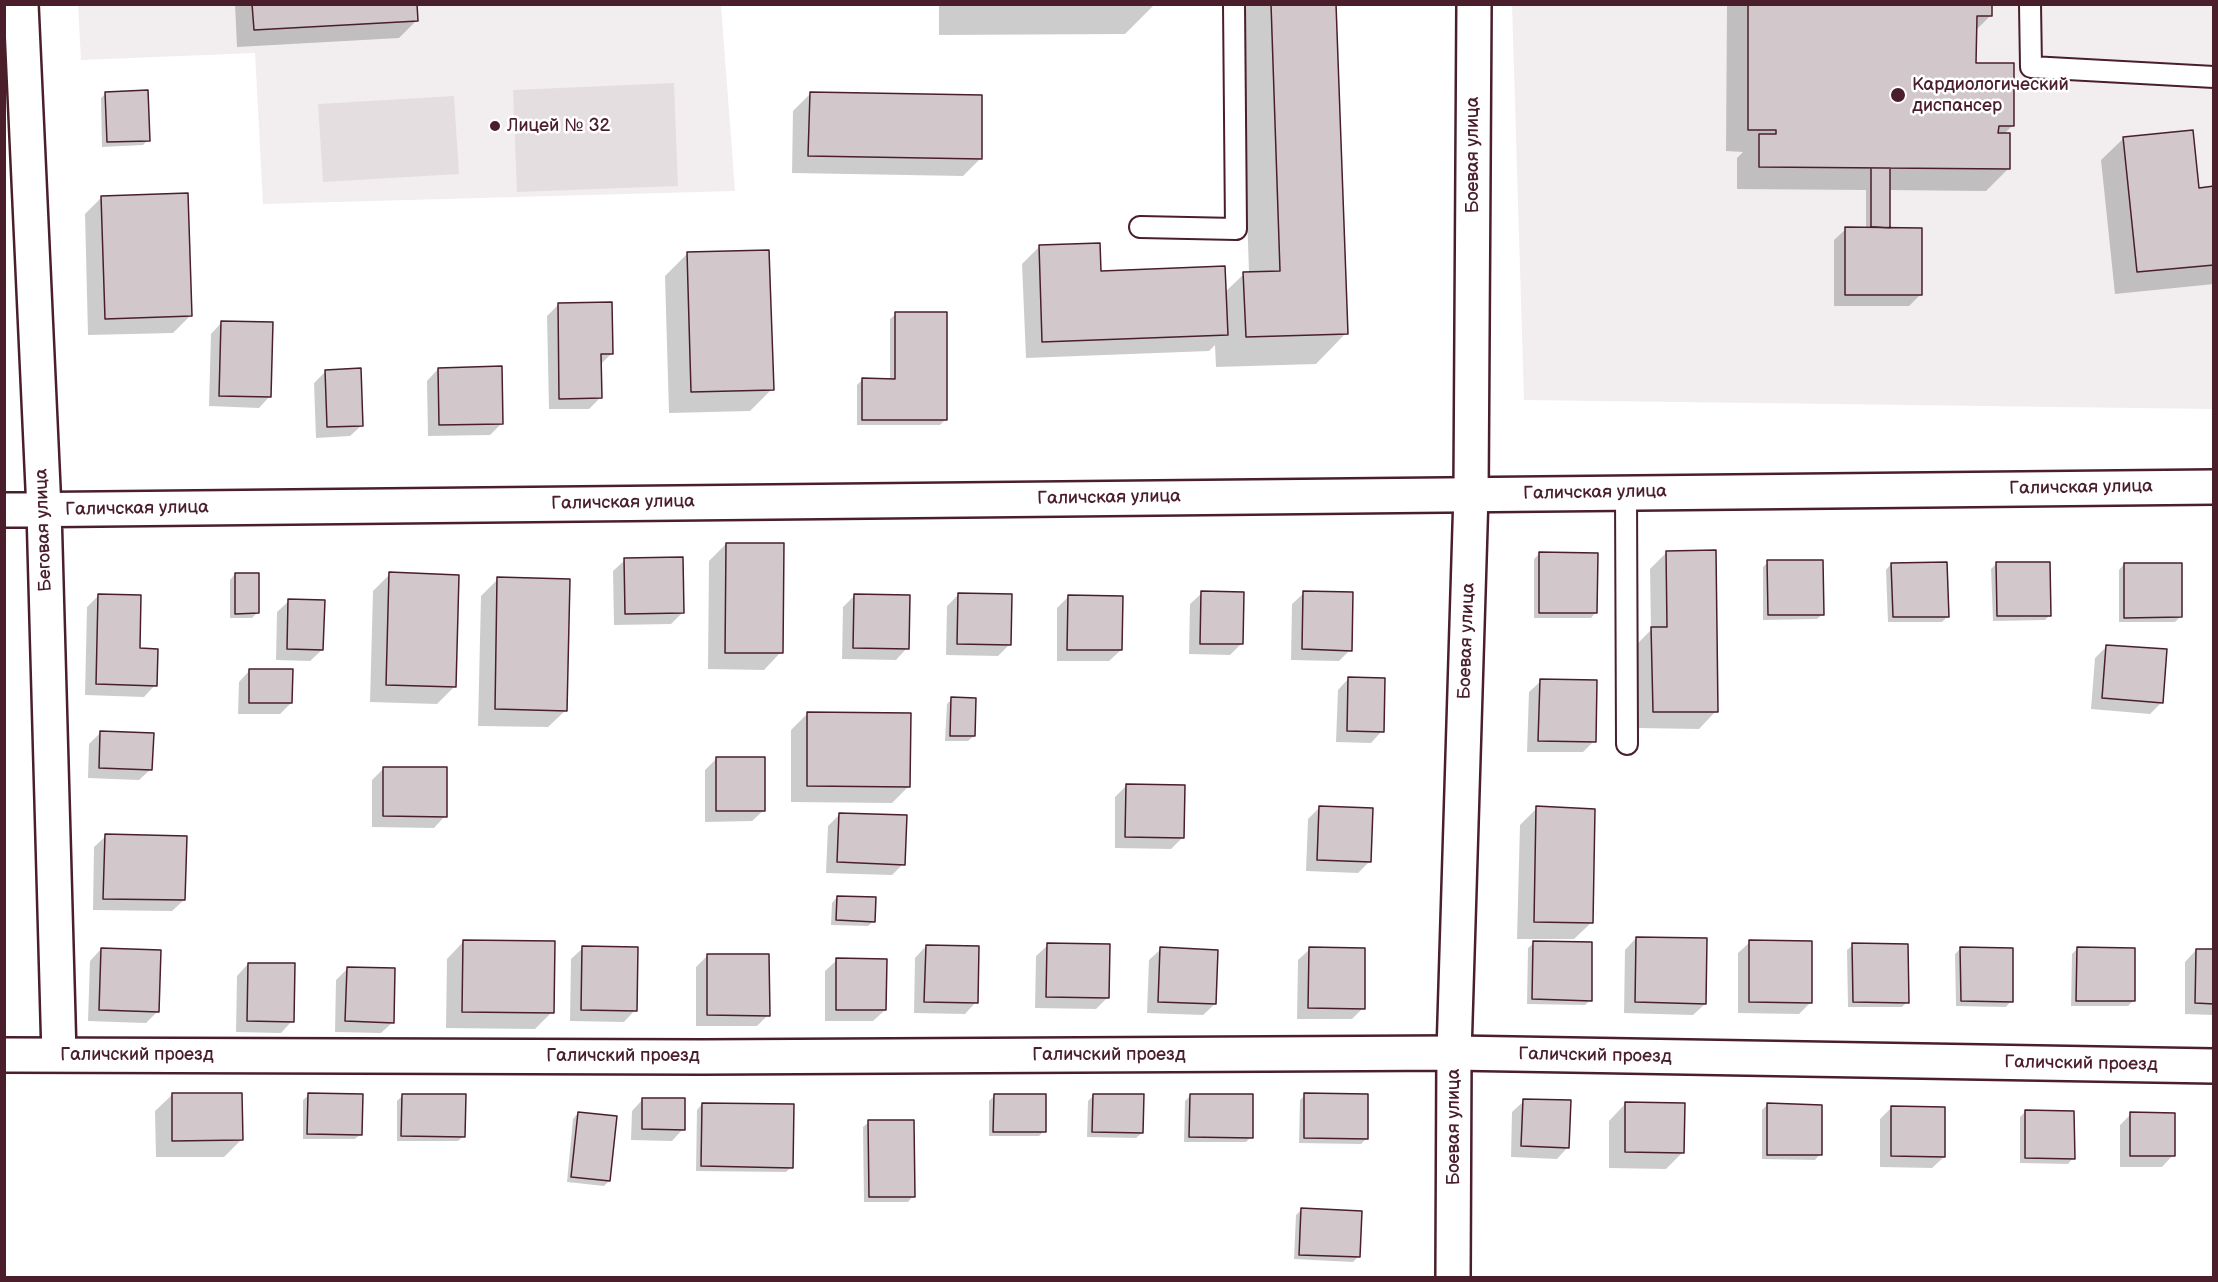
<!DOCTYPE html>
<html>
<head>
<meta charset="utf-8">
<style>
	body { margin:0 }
	#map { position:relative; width:2218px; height:1282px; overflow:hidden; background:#fff; font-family:"Balsamiq Sans",sans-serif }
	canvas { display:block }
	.frame { position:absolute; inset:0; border:6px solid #4a1f2b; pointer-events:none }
</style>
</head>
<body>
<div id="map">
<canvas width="2218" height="1282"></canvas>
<div class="frame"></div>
</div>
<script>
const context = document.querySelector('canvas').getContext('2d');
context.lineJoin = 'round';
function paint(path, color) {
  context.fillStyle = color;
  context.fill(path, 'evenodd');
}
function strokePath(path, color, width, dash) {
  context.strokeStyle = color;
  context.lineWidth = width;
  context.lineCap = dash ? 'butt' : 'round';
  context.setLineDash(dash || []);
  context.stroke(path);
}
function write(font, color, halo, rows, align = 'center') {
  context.font = font + ' "Balsamiq Sans",sans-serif';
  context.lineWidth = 5;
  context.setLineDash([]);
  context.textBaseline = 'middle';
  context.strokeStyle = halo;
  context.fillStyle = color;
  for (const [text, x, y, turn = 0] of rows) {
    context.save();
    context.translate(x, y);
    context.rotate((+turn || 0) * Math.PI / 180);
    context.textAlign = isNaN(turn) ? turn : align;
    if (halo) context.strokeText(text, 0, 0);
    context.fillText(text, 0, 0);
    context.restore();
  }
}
paint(new Path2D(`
	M78,5H721L735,191L263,204L255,53L81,60Z
	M1512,5H2213V409L1524,400Z`), '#f2eeef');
paint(new Path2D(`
	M674,83L678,186L517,192L513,90Z
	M454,96L459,174L323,182L318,104Z`), '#e5dee0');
paint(new Path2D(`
	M235,4H415L416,21L399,38L237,47Z
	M939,4H1155L1125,34L939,35Z
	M1240,4H1335L1346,333L1316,364L1216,367L1215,345L1209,351L1026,358L1022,264L1039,247L1100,272L1224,293L1244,274L1249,273Z
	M1727,4H1990V16L1975,31V64L2012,126L2004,134L2008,169L1986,191L1889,190V229L1920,295L1909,306H1834V240L1846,229H1866V190L1737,189V158L1743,152L1726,151Z
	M106,93L148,140L143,145L102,147L101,98Z
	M810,94L980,159L963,176L792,173L793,111Z
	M2124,138L2197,189L2214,188V284L2115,294L2101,160Z
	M102,197L190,316L173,333L88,335L85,214Z
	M687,254L772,389L750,411L669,413L665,276Z
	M558,305L612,353L600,365L601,397L589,409H549L547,316Z
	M896,314L945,420L940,425H857V385L862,380H890V319Z
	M222,322L270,396L259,408L209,406L211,334Z
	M438,369L502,423L490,435L428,436L427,381Z
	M326,371L362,425L350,436L316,438L314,383Z
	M726,544L781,652L764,670L708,669L709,561Z
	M1667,552L1716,711L1699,729L1637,728L1635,646L1651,630L1650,569Z
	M1539,554L1596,612L1591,618H1534V559Z
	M625,560L682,613L671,624L614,625L613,571Z
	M1768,562L1823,614L1817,619L1763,620V567Z
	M1997,563L2050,615L2045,620L1993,621L1991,569Z
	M1891,564L1948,616L1942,622H1888L1886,570Z
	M2124,564L2181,616L2175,622H2119V570Z
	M235,574L257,613L252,618H230V580Z
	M390,574L454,687L437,704L370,702L373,591Z
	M498,579L566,710L548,727L478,726L481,596Z
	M1202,593L1242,643L1230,655L1189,654L1190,604Z
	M1304,593L1350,650L1339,661L1291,660L1292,604Z
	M99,595L138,649L155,685L144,697L85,695L87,607Z
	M958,595L1010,644L998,656L946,655L947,606Z
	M854,596L907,648L896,660L842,659L843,607Z
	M1068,597L1121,650L1109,661H1057V608Z
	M289,601L322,650L310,661L276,660L277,612Z
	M2107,646L2162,702L2150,714L2091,709L2095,658Z
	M250,670L291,703L280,714H238L239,682Z
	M1349,678L1382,731L1371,743L1336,742L1338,690Z
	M1541,681L1594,741L1583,752H1527L1529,692Z
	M952,699L974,736L968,741H945L947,704Z
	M808,713L909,786L892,803L791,802V730Z
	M101,732L151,769L139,780L88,778L89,744Z
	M716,759L764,810L752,821L705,822V770Z
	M384,768L445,816L434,828L372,827V780Z
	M1127,785L1183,837L1171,849L1115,848V797Z
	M1320,807L1369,862L1358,873L1306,871L1308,819Z
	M1537,808L1592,922L1574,939H1517L1520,825Z
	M839,815L903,864L892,875L826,873L828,826Z
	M106,836L184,900L172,911L93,910L94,847Z
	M837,897L874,921L868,926L831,925L832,903Z
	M1636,938L1705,1004L1693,1015L1624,1013L1625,950Z
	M464,941L552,1012L535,1029L446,1028L447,959Z
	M1750,942L1811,1002L1799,1014L1738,1013V953Z
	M1534,943L1591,1000L1585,1005L1527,1004L1528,948Z
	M1048,945L1108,997L1096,1009L1035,1008L1036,956Z
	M1853,945L1907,1002L1902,1007H1848L1847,950Z
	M926,946L976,1002L965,1014L914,1013L915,958Z
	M583,948L635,1010L624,1022L570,1021L571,959Z
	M1961,948L2011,1001L2006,1007L1956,1006L1955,954Z
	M2078,948L2133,1001L2128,1006H2071L2072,954Z
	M101,949L157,1012L146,1023L88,1021L90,961Z
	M1161,949L1215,1004L1203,1015L1147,1013L1149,960Z
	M1310,949L1363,1008L1352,1019H1297L1298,960Z
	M2196,950L2214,951V1015L2185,1014V962Z
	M708,955L768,1015L757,1026H696V967Z
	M837,960L885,1010L873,1021H825V971Z
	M248,964L292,1021L281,1033L236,1032L237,976Z
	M347,969L393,1022L381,1033L335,1032L336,980Z
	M173,1094L241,1140L224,1157H156L155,1111Z
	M309,1095L361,1134L355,1139H303V1100Z
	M403,1095L464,1136L458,1141H397V1101Z
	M995,1095L1044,1131L1039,1136H989V1101Z
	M1305,1095L1366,1139L1361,1144L1299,1143L1300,1100Z
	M1093,1096L1142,1133L1136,1138L1087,1137L1088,1101Z
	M1190,1096L1251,1137L1246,1142H1184L1185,1101Z
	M643,1099L683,1129L672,1141L631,1140L632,1111Z
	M1524,1101L1568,1147L1557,1159L1511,1157L1512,1112Z
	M1626,1103L1683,1152L1666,1169L1609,1168V1121Z
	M702,1104L791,1167L786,1172L696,1171L697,1110Z
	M1767,1105L1820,1154L1815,1160L1762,1159V1110Z
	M1892,1107L1944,1157L1932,1168L1880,1167V1119Z
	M2025,1112L2073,1158L2068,1164L2020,1163V1117Z
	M578,1113L609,1181L604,1186L567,1182L573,1119Z
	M2131,1114L2173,1155L2162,1167H2120V1125Z
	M869,1122L913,1196L908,1202H864L863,1127Z
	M1302,1209L1358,1257L1353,1262L1294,1259L1296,1215Z`), '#0003');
const building = new Path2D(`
	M252,4H417L418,21L254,30Z
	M968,4H1144L968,5Z
	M1271,4H1336L1348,334L1246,337L1243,272L1280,271Z
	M1748,4H1992V16H1977L1976,63H2014V126H1999L1998,133H2010V169L1759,167V134H1776V130H1748Z
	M148,90L150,141L107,142L105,92Z
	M810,92L982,95V159L808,156Z
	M2193,130L2199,188L2214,186V265L2137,272L2123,137Z
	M1871,168H1890V228L1871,227Z
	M188,193L192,316L105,319L101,196Z
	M1845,227L1922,228V295H1845Z
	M1100,243L1101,271L1225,266L1228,335L1042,342L1039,245Z
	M769,250L774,390L691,392L687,252Z
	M612,302L613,354H601L602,398L559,399L558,303Z
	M895,312H947V420H862V378L895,379Z
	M221,321L273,322L271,397L219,396Z
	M502,366L503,424L439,425L438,368Z
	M361,368L363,426L327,427L325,370Z
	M726,543H784L783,653H725Z
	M1716,550L1718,712H1653L1651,627H1667L1666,551Z
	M1539,552L1598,553L1597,613H1539Z
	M683,557L684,613L625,614L624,558Z
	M1767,560H1823L1824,615H1768Z
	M1947,562L1949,617H1893L1891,563Z
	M1996,562H2050L2051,616H1997Z
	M2124,563H2182V617L2124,618Z
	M389,572L459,575L456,687L386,685Z
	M235,573H259V613L235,614Z
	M497,577L570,579L567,711L495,709Z
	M1201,591L1244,592L1243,644H1200Z
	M1303,591L1353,592L1352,651L1302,649Z
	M958,593L1012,594L1011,645L957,644Z
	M98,594L141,595L140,648L158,649L157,686L96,684Z
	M854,594L910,595L909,649L853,648Z
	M1068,595L1123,596L1122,650H1067Z
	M288,599L325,600L323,650L287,649Z
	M2106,645L2167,649L2163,703L2102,698Z
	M249,669H293L292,703H249Z
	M1348,677L1385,678L1384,732L1347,731Z
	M1540,679L1597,680L1596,742L1538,741Z
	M951,697L976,698L975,736H950Z
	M807,712L911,713L910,787L807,786Z
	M100,731L154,733L152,770L99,768Z
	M716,757H765V811H716Z
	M383,767H447V817L383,816Z
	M1126,784L1185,785L1184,838L1125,837Z
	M1319,806L1373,808L1371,862L1317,860Z
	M1536,806L1595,809L1593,923L1534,922Z
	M839,813L907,815L905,865L837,862Z
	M105,834L187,836L185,900L103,899Z
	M837,896L876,897L875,922L836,920Z
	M1636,937L1707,938L1706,1004L1635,1002Z
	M463,940L555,941L554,1013L462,1012Z
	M1749,940L1812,941V1003L1749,1002Z
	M1533,941L1592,942V1001L1532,999Z
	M1047,943L1110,944L1109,998L1046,997Z
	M1852,943L1908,944L1909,1003L1853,1002Z
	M926,945L979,946L978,1003L924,1002Z
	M582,946L638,947L637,1011L581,1010Z
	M1160,947L1218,950L1216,1004L1158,1002Z
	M1309,947L1365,948V1009L1308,1008Z
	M1960,947L2013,948V1002L1961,1001Z
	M2077,947L2135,948V1001H2076Z
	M101,948L161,950L159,1012L99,1010Z
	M2196,949H2214V1004L2195,1003Z
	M707,954H769L770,1016L707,1015Z
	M836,958L887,959L886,1010H836Z
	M248,963H295L294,1022L247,1021Z
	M347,967L395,968L394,1023L345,1021Z
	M172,1093H242L243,1140L172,1141Z
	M308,1093L363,1094L362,1135L307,1134Z
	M1304,1093L1368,1094V1139L1304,1138Z
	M402,1094H466L465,1137L401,1136Z
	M994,1094H1046V1132H993Z
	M1093,1094H1144L1143,1133L1092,1132Z
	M1190,1094H1253V1138L1189,1137Z
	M642,1098H685V1130L642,1129Z
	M1523,1099L1571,1100L1569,1148L1521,1146Z
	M1625,1102L1685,1103L1684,1153L1625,1152Z
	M702,1103L794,1104L793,1168L701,1166Z
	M1767,1103L1822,1105V1155H1767Z
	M1891,1106L1945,1107V1157L1891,1156Z
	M2025,1110L2074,1111L2075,1159L2025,1158Z
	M578,1112L617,1116L610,1181L571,1177Z
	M2130,1112L2175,1113V1156H2130Z
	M868,1120H914L915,1197H869Z
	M1301,1208L1362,1211L1360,1257L1299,1255Z`);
paint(building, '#d2c7cb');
strokePath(building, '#4a1f2b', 1.5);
const service = new Path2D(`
	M2030,4L2031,67L2214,77
	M1140,227L1236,229L1234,4
	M1626,493L1627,744`);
const minor = new Path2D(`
	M21,4L44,510L59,1055
	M4,510L2214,487
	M4,1055L703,1057L1454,1053L2214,1066`);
const tertiary = new Path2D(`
	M1453,1278L1454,1053L1471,494L1474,4`);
strokePath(service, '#4a1f2b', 24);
strokePath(minor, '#4a1f2b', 38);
strokePath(tertiary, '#4a1f2b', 38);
strokePath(service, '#fff', 20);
strokePath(minor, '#fff', 33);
strokePath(tertiary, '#fff', 33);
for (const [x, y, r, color] of [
	[1898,95,8,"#4a1f2b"],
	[495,126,6,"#4a1f2b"]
]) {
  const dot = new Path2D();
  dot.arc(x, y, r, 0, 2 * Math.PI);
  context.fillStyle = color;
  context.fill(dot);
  strokePath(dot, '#fff', 2);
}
write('18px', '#4a1f2b', '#fff', [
	["Кардиологический",1912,85],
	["диспансер",1912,106],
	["Лицей № 32",507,126]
], 'left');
write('18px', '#4a1f2b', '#fff', [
	["Боевая улица",1473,155,-90],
	["Галичская улица",2081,488,-1],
	["Галичская улица",1595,493,-1],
	["Галичская улица",1109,498,-1],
	["Галичская улица",623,503,-1],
	["Галичская улица",137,509,-1],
	["Беговая улица",44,530,-92],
	["Боевая улица",1467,641,-88],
	["Галичский проезд",137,1055],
	["Галичский проезд",1109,1055],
	["Галичский проезд",623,1056],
	["Галичский проезд",1595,1056,1],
	["Галичский проезд",2081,1064,1],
	["Боевая улица",1454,1127,-90]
]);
</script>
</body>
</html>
